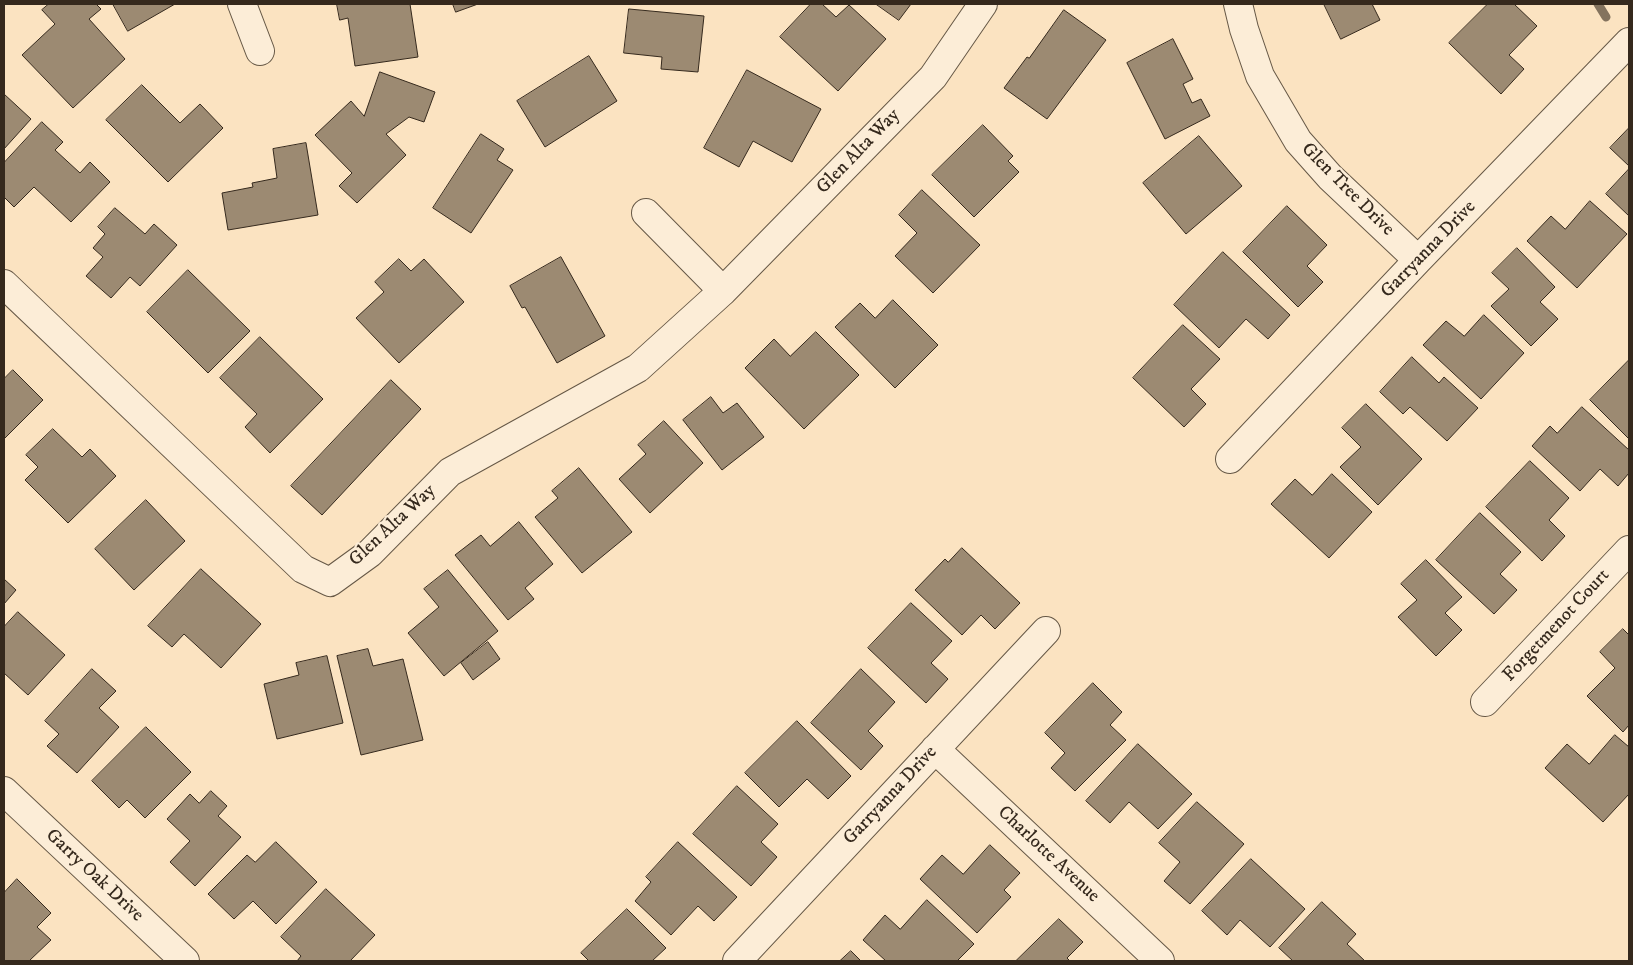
<!DOCTYPE html>
<html>
<head>
<meta charset="utf-8">
<style>
	body { margin:0 }
	#map { position:relative; width:1633px; height:965px; overflow:hidden; background:#fbe3c1; font-family:"IM FELL DW Pica",serif }
	canvas { display:block }
	.frame { position:absolute; inset:0; border:5px solid #35291d; pointer-events:none }
</style>
</head>
<body>
<div id="map">
<canvas width="1633" height="965"></canvas>
<div class="frame"></div>
</div>
<script>
const context = document.querySelector('canvas').getContext('2d');
context.lineJoin = 'round';
function strokePath(path, color, width, dash) {
  context.strokeStyle = color;
  context.lineWidth = width;
  context.lineCap = dash ? 'butt' : 'round';
  context.setLineDash(dash || []);
  context.stroke(path);
}
function paint(path, color) {
  context.fillStyle = color;
  context.fill(path, 'evenodd');
}
function write(font, color, halo, rows, align = 'center') {
  context.font = font + ' "IM FELL DW Pica",serif';
  context.lineWidth = 4.5;
  context.setLineDash([]);
  context.textBaseline = 'middle';
  context.strokeStyle = halo;
  context.fillStyle = color;
  for (const [text, x, y, turn = 0] of rows) {
    context.save();
    context.translate(x, y);
    context.rotate((+turn || 0) * Math.PI / 180);
    context.textAlign = isNaN(turn) ? turn : align;
    if (halo) context.strokeText(text, 0, 0);
    context.fillText(text, 0, 0);
    context.restore();
  }
}
strokePath(new Path2D(`
	M1598,4L1606,17`), '#84735e', 9);
const building = new Path2D(`
	M49,4H96L101,9L89,19L125,59L73,108L22,55L55,24L42,10Z
	M113,4H175L128,31Z
	M337,4H410L418,57L355,66L348,18L340,20Z
	M453,4H478L456,12Z
	M811,4H822L836,17L849,5L886,39L838,91L780,37Z
	M876,4H911L899,20Z
	M1324,4H1372L1380,20L1341,39Z
	M1488,4H1514L1537,26L1509,55L1524,69L1501,94L1449,43Z
	M629,9L704,16L698,72L661,69L662,57L624,53Z
	M1064,10L1106,40L1047,119L1004,88L1027,57L1029,58Z
	M1173,39L1193,79L1183,84L1192,103L1201,99L1210,116L1165,139L1127,63Z
	M589,56L617,101L545,147L517,101Z
	M747,70L821,109L792,162L753,141L739,167L704,148Z
	M380,72L435,92L424,122L409,117L386,134L406,155L357,203L339,186L352,173L315,135L351,101L364,116Z
	M142,85L180,123L200,104L223,128L168,182L106,120Z
	M4,94L31,119L4,149Z
	M42,122L63,142L55,150L80,173L90,162L110,182L71,222L34,187L14,207L4,197V163Z
	M983,125L1013,156L1008,161L1019,172L974,217L932,175Z
	M1629,128V166L1610,148Z
	M481,134L504,149L497,160L513,170L471,233L433,208Z
	M1199,136L1242,186L1186,234L1143,183Z
	M306,143L318,215L228,230L222,193L253,187L252,183L277,178L273,149Z
	M1629,169V216L1606,194Z
	M922,190L980,245L933,293L895,256L917,233L899,215Z
	M1590,201L1627,234L1577,288L1527,241L1551,216L1565,229Z
	M1287,206L1327,245L1307,266L1323,282L1298,307L1243,252Z
	M115,208L145,234L154,224L177,245L140,286L130,277L111,298L86,276L103,257L93,248L105,234L98,227Z
	M1517,248L1555,287L1540,302L1558,319L1531,346L1491,306L1509,289L1492,273Z
	M1223,252L1290,315L1268,339L1246,319L1219,348L1174,305Z
	M561,257L605,336L557,363L525,307L522,308L510,286Z
	M399,259L411,271L424,259L464,302L399,363L356,318L384,292L375,282Z
	M188,270L250,331L208,373L147,312Z
	M893,300L938,345L895,388L835,327L860,303L875,318Z
	M1484,315L1524,353L1481,399L1423,345L1446,321L1464,336Z
	M1183,325L1220,359L1191,389L1206,404L1184,427L1133,378Z
	M816,332L859,375L804,429L745,368L774,339L790,356Z
	M260,337L323,399L270,453L245,427L257,414L220,378Z
	M1412,357L1439,383L1444,377L1478,408L1447,441L1410,407L1403,414L1380,392Z
	M1629,360V439L1590,400Z
	M13,370L43,400L4,439V379Z
	M391,380L421,409L322,515L291,486Z
	M711,397L723,413L737,403L764,437L722,470L683,420Z
	M1366,404L1422,459L1378,505L1340,467L1361,447L1342,428Z
	M1582,407L1629,450V473L1618,486L1600,469L1580,491L1532,446L1550,426L1557,433Z
	M664,421L703,463L650,513L619,479L646,454L638,445Z
	M53,429L82,457L90,449L116,476L68,523L25,480L38,467L26,455Z
	M1530,461L1569,498L1549,520L1565,536L1542,561L1486,507Z
	M579,468L632,532L582,573L535,517L558,498L552,491Z
	M1332,474L1372,512L1329,558L1271,504L1295,479L1312,495Z
	M146,500L185,541L134,590L95,549Z
	M1480,513L1521,552L1500,574L1517,590L1494,614L1436,560Z
	M519,522L553,564L525,588L534,599L508,620L455,555L481,535L490,546Z
	M962,548L1020,603L995,629L981,615L962,635L915,590L945,559L948,562Z
	M1426,560L1462,597L1445,613L1462,630L1436,656L1398,617L1417,600L1401,584Z
	M201,569L261,624L221,668L184,634L172,647L148,626Z
	M448,570L498,631L444,676L408,633L439,607L424,589Z
	M4,579L16,590L4,604Z
	M911,603L952,641L931,663L948,679L926,703L868,648Z
	M18,612L65,655L28,695L4,673V627Z
	M1623,629L1629,635V725L1623,732L1587,696L1615,668L1600,652Z
	M488,642L500,659L473,680L461,663Z
	M368,649L373,666L403,659L423,740L361,755L337,656Z
	M327,656L343,723L277,739L264,684L299,675L296,663Z
	M92,669L116,691L99,708L119,727L77,773L47,746L59,734L45,721Z
	M861,669L895,702L868,731L883,746L861,770L811,723Z
	M1093,683L1122,712L1110,725L1126,740L1075,791L1051,768L1065,753L1045,733Z
	M797,721L851,776L828,799L807,779L779,807L745,773Z
	M146,727L191,772L145,818L127,800L119,808L92,781Z
	M1615,735L1629,747V794L1603,822L1545,768L1567,744L1589,764Z
	M1138,744L1192,794L1158,829L1129,802L1110,823L1086,801Z
	M737,786L778,824L761,842L777,857L751,886L693,834Z
	M211,791L227,806L218,816L241,837L195,886L170,862L190,841L167,819L190,794L199,803Z
	M1197,802L1244,844L1190,904L1164,881L1180,862L1159,843Z
	M276,842L317,882L276,924L253,901L234,919L208,894L247,855L255,862Z
	M678,842L737,897L714,921L698,906L671,935L635,901L651,882L646,877Z
	M990,845L1020,873L1004,890L1011,897L977,933L920,879L942,855L963,874Z
	M1251,859L1305,909L1270,947L1240,920L1227,935L1202,911Z
	M17,879L51,913L37,927L51,940L29,961H4V893Z
	M326,889L375,935L350,961H297L301,956L281,937Z
	M927,900L974,944L957,961H886L863,940L885,915L900,929Z
	M1322,902L1356,934L1347,944L1365,961H1293L1279,948Z
	M627,909L666,948L652,961H589L581,953Z
	M1059,919L1083,942L1067,958L1070,961H1016Z
	M851,951L861,961H840Z`);
paint(building, '#9c8a72');
strokePath(building, '#35291d', 1);
const minor = new Path2D(`
	M242,4L260,51
	M1238,4L1244,29L1260,76L1298,141L1330,177L1418,260
	M646,213L723,291
	M4,284L303,569L330,582L370,553L450,472L638,368L723,291L933,77L983,4
	M1230,459L1418,260L1629,42
	M1485,702L1629,550
	M935,749L1160,961
	M737,961L1046,631`);
const tertiary = new Path2D(`
	M4,791L185,961`);
strokePath(minor, '#665846', 30);
strokePath(tertiary, '#665846', 30);
strokePath(minor, '#fcedd7', 28);
strokePath(tertiary, '#fcedd7', 28);
write('19px', '#35291d', '#fcedd7', [
	["Glen Alta Way",859,152,-46],
	["Glen Tree Drive",1347,190,45],
	["Garryanna Drive",1429,250,-46],
	["Glen Alta Way",393,526,-43],
	["Forgetmenot Court",1557,626,-47],
	["Garryanna Drive",891,796,-47],
	["Charlotte Avenue",1048,855,43],
	["Garry Oak Drive",94,876,43]
]);
</script>
</body>
</html>
